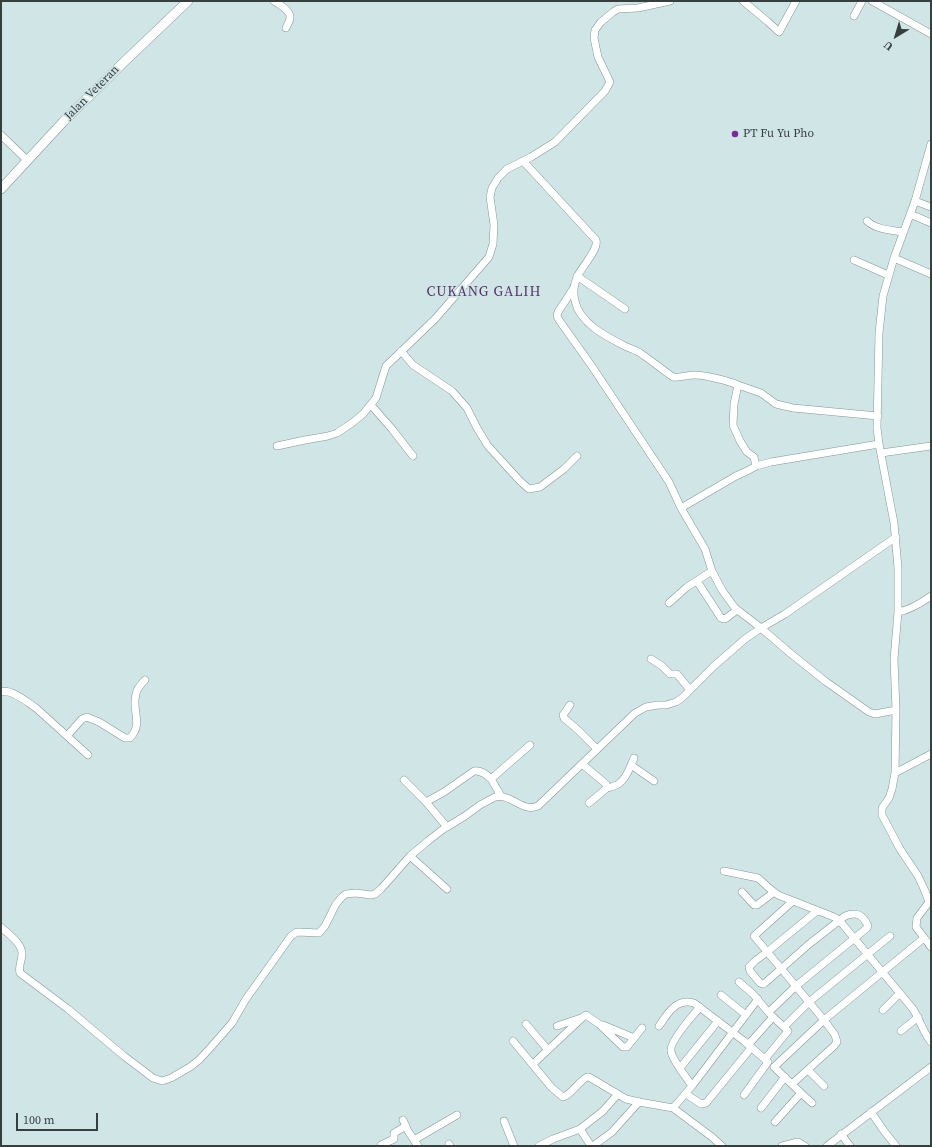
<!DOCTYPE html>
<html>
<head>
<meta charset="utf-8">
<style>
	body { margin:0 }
	#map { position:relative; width:932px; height:1147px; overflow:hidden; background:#d0e5e5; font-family:"Source Serif 4",serif }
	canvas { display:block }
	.frame { position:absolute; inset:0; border:2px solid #363e3e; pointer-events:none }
	.north { position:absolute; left:876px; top:16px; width:40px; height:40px; -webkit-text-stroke:3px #d0e5e5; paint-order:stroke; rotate:218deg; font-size:11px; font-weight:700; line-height:16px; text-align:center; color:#363e3e }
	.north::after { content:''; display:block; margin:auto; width:14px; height:18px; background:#363e3e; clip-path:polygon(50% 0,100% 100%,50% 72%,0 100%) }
	.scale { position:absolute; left:16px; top:1113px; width:82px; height:18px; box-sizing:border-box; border:2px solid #363e3e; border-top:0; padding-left:5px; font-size:12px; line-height:14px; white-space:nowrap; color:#363e3e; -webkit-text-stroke:3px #d0e5e5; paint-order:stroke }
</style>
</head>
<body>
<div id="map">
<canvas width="932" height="1147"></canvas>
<div class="frame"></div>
<div class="north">U</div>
<div class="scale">100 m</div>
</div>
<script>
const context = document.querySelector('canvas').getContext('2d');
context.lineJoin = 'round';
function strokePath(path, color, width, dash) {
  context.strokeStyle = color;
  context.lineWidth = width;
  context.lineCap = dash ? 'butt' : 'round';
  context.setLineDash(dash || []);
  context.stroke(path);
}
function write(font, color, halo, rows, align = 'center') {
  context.font = font + ' "Source Serif 4",serif';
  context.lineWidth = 3.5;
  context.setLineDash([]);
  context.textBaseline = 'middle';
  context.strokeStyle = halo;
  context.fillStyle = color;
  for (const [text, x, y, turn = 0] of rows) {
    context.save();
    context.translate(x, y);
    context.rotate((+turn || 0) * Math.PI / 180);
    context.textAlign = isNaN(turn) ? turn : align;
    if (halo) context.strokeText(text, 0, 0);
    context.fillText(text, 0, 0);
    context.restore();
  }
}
const minor = new Path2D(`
	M274,1C279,4 291,11 290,18C290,21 287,25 286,28
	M743,1L767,21L779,32L796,1
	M872,1L931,34
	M854,16L862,1
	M1,135L27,160
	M931,144L915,201L894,258L883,296L879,333L877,428L879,444L894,523L898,568V612L894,659L896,710L895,773L892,789L889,798L882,808V815L900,849L918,876L925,891L929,902L917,918L916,927L931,947
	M523,161L596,240C599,249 581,268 577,277C573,286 573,293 575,301C580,324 607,337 627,347C632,349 639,351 643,355C653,362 663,370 673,377C680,378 687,375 695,375C705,375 729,381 738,385
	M915,201L931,207
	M910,214L931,223
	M867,221C877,230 891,230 903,232
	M894,258L931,274
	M854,260L888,275
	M577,276L625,309
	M573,289L558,312L557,316L559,320L591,365L669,482L681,508
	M401,351L413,365L452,391L467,408L477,428L488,446L520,481L529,489L540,487L564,469L577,456
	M371,405L392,429L413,456
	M277,446L305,440L328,436L337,433L352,423L363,414L376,398L386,366L435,319L489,257L493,244L494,225L490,197L492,188L498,178L507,169L531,157L555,142L605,91L610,82L598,57L594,38L595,30L601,22L613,12L618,9L638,8L670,1
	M881,453L931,446
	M756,466L771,462L879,444
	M712,571L705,549L681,508L736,476L749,470L756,466L754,457L747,452L740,441L733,425L734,404L738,385L761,393L776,404L793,408L878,416
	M697,581L721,618L725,619L737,610
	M669,603L687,587L712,571L722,590L735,608L761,628L790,653L825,681L869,712L875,714L896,710
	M898,612C910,610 921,603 931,596
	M651,659L662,666L670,674H677L690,690
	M1,692C11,688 28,703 36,708L88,755
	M570,705L563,715L564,718L578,730L597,749
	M67,736L82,719L87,717L99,722L125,738H130C144,723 131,710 136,694C137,689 141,684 145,680
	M582,764L606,784L607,788L589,803
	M631,765L654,781
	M895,773L931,754
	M404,780L426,802L447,827
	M607,788C610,787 612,787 614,786C625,783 630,767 634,758
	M501,796L491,779L530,745
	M426,802L444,792L474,771C481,770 486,774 491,779
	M410,856L447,889
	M724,871L758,878L769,888L778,895L834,917L839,920L913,1009C920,1020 923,1032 931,1042
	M742,892L754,905H757L774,892
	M1,927C8,934 22,943 22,954C22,961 18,966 20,973L68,1009L124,1056L153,1078L162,1081L171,1078L190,1067L199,1060L211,1047L232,1023L246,999L291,936L297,932L319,933L325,926L336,904L342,897L346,894L356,893L371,895L375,894L381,889L410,856L428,841L442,830L465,816L480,805L495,797C511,793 522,813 538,806L635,713L646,707L658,705H666L676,702L682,698L714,666L745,639L761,628L785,614L896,537
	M739,982L753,994L769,1013L788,1031L765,1059
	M721,995L746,1015
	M772,1009L796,986L867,928L868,926C863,915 857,911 845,916L808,945L765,983L763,984L760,983L750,971L749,967L755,961L767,952L817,911
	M883,1010L900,993
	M526,1024L548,1050
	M787,1024L809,1002L890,936
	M603,1025L634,1038
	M557,1026L581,1018
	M659,1026C668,1013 676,998 694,1003L744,1041L768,1062L744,1095
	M901,1031L918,1017
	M513,1041L552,1088L563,1097C571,1095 578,1082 587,1077H589L626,1099L639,1102L673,1108L712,1137L722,1146
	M748,1045L773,1017
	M533,1064L583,1017L586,1015L599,1024L623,1047H627L642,1028
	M680,1068L718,1021
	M808,1070L824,1086
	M792,1084L834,1046L837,1042L835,1035L824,1020L754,936L793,901
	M692,1086C687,1078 672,1060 671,1051C669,1042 693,1015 700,1007
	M686,1094L701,1104L706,1103L751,1048
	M812,1103L801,1093L774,1067L824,1020L924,938
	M673,1108L692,1086L758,999
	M761,1108L785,1077
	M871,1112L884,1131L896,1146
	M403,1120L408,1131L418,1146
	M504,1121L514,1146
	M775,1122L801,1093
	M580,1129L591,1146
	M841,1134L850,1146
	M414,1140L457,1115
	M449,1144L450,1146
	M381,1146V1145L394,1139V1133L406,1126
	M539,1146L553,1139L580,1129L603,1111L618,1094
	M593,1146L612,1132L639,1102
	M782,1146L798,1142L805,1146
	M827,1146L931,1067`);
const major = new Path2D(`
	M1,189L63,122L125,61L188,1`);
strokePath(minor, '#839696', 8);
strokePath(major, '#839696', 10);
strokePath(minor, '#fff', 7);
strokePath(major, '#fff', 9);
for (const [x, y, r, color] of [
	[735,134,4,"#78299b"]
]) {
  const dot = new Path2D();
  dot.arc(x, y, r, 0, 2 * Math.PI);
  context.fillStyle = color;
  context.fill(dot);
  strokePath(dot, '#d0e5e5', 1.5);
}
write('12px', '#363e3e', '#d0e5e5', [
	["Jalan Veteran",92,93,-45]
]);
write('12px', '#363e3e', '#d0e5e5', [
	["PT Fu Yu Pho",743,134]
], 'left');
context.letterSpacing = '1px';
write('14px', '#563169', '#d0e5e5', [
	["CUKANG GALIH",484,292]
]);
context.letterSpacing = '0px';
</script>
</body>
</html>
